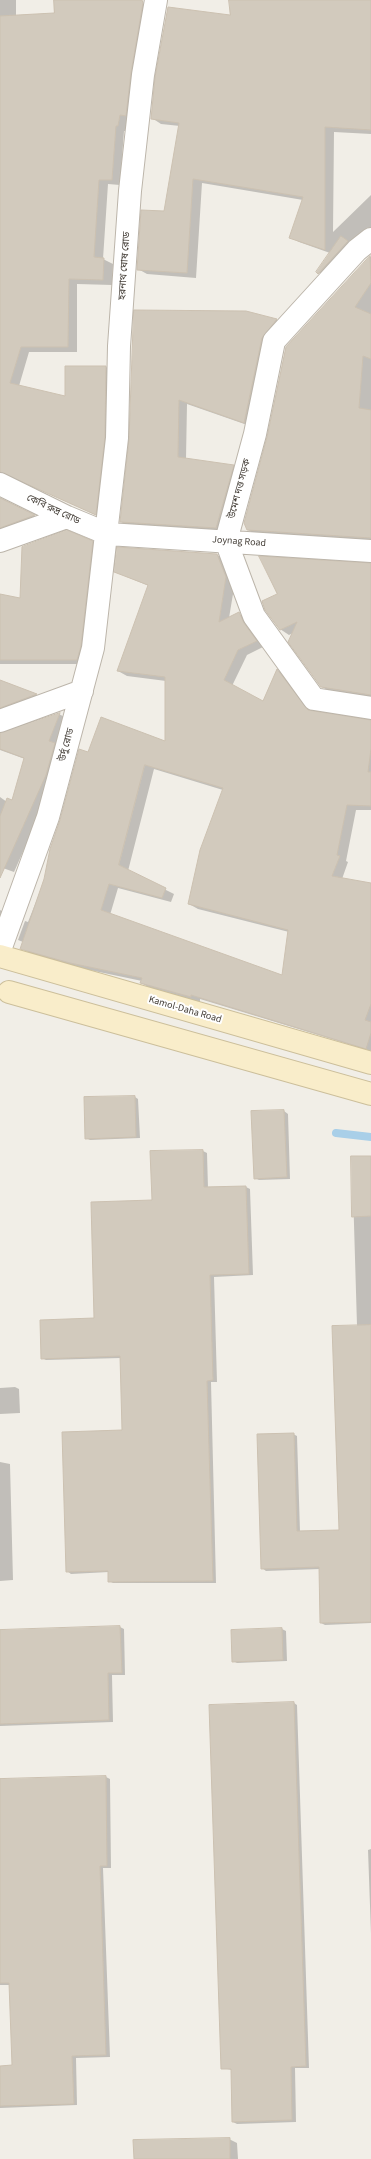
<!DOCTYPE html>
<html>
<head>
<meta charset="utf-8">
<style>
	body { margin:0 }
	canvas { display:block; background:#f1eee7 }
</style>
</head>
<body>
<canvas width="371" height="2159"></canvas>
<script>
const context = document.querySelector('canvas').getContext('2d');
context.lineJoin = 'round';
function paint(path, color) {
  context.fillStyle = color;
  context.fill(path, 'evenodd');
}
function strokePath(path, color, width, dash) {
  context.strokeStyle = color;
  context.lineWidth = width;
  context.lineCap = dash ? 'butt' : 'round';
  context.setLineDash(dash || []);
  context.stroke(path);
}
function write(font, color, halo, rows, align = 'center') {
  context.font = font + ' "Source Sans 3","Noto Sans Bengali",sans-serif';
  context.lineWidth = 4;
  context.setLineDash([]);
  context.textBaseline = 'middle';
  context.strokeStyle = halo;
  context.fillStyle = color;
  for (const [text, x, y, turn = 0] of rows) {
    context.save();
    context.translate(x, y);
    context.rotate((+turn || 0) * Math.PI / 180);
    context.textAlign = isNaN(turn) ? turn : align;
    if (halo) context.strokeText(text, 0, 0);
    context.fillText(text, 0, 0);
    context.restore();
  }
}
paint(new Path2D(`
	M0,0H16V16L55,14V0H111L142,4L151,9L127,131H124L120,185L108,184L103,259L113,264L112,285L77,284V352H29L19,386L66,398L106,367L115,372L104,519L15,477L8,476L0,482Z
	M230,0H371V134L334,132L333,232L371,195V235L328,278L318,272L330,253L299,242L290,237L303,200L202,183L196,278L147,274L138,269L165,212L180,126L161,124L152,118L231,16Z
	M371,256V542L257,535L248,530L286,347Z
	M246,312L277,320L285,325L253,427L187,404L186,459L233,466L241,471L225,533L129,526L121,522L130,439Z
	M0,498L35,516L42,521L0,536Z
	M92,542L100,547L84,664H0V595L21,599Z
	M217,555L226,560L235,582L229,618L239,614L248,619L265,646L247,655L232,686L263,702L277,670L286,675L313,712L371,721V810H356L346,861L348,862L342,879L371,884V1051L200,999V1002L150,988L141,983L142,981L80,968L30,953L21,948L23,942L18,940L25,921L28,922L45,879L89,753L166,742V681L127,676L118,671L149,586L115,572ZM154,769L223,790L189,904L198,909L289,932L283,976L110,915L118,888L171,902L174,894L128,871Z
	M371,564V698L331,692L322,687L293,633L289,635L280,629Z
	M6,684L36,695L43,699L0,711V699Z
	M59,714L68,719L55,780L14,872L0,867V797L7,802H12L25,759L0,750V734Z
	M0,910L10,916L0,934Z
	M135,1097L138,1099L140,1138L90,1140L86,1138Z
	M284,1111L288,1114L290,1179L259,1180L255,1178Z
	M203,1151L207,1153L208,1188L246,1187L250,1189L253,1275L214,1277L217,1382H211L216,1583H113L109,1581V1572L71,1574L67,1571L123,1431L121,1358L46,1360L42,1358L95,1319L153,1201Z
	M352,1157H371V1623L325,1625L321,1623L320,1569L266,1571L262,1568L293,1434L297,1436L300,1532L340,1531L357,1326Z
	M15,1387L19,1389L20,1413L0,1414V1388Z
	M0,1462L10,1464L13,1580L0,1581Z
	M120,1627L124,1629L125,1675H112L113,1722L0,1726V1631Z
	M282,1629L286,1631L287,1661L237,1663L233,1661Z
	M294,1703L297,1705L309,2068H295L296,2122L237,2124L233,2122L232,2070L222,2068Z
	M106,1777L110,1779L111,1868H103L110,2057L76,2058L77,2105L0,2108V2067L13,2066L10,1985H0V1780Z
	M371,1849V1934L368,1850Z
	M229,2139L237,2143L238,2159H158Z`), '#0003');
strokePath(new Path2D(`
	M336,1133L371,1137`), '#a9cfe8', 8);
const building = new Path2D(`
	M54,0H142L143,3L131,73L126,116L120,115L118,126H116L112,180H99L94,257L104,258L103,280L69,279L68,347H21L10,383L65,396V366H106L105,437L96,515L0,472V16L54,13Z
	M229,0H371V130L325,127V250L289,238L303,197L193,179L187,273L137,270L141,210L164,211L179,123L151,119L155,77L168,7L230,15Z
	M341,236L348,241L318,274L316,272Z
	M370,256L371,283L355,307L371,314V359L363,356L359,408L371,410V538L247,530L244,523L267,437L286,347Z
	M134,310L246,311L277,319L262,338L244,423L179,400L178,457L234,465L216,528L120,522L129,439Z
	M0,498L35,515L0,528Z
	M67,530L93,541L81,646L77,660H0V594L20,598L22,547Z
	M117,547L217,554L226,577L219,622L239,612L244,623L257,641L238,650L224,680L263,701L277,669L308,710L371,720V749L368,772H371V806L347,805L337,855L340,856L332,876L371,883V1004L365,1020L371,1022V1033L366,1049L191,995V997L140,983L142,978L70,963L20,949L44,879L50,849L60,820L79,749L88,752L101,717L165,741V677L117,671L148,585L114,572ZM145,765L223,788L200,850L188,904L288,930L282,975L101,910L109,884L162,898L166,888L119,865Z
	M259,556L371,563V695L321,687L288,642L297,622L280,630L265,610L262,601L277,594Z
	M0,680L37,694L0,708Z
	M60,713L49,741L55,743L46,775L0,878V816L7,798L12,800L24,758L0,749V733Z
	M135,1096L136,1137L85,1139L84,1097Z
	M284,1110L287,1177L254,1179L251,1111Z
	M203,1150L204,1187L246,1186L249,1274L210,1275L213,1380L207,1381L213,1581L108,1582V1571L66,1572L62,1432L122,1430L120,1356L41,1359L40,1320L94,1318L91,1202L152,1200L150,1151Z
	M351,1156H371V1216L352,1217Z
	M371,1325V1622L320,1623L319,1567L261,1569L257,1434L294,1433L297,1531L339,1530L332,1326Z
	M120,1626L122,1673H108L109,1720L0,1724V1630Z
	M282,1628L283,1660L232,1662L231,1630Z
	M294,1702L306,2066L291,2067L292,2120L232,2122L231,2069H221L209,1705Z
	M106,1776L107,1866H100L106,2055L72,2056L74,2104L0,2106V2066L12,2065L9,1983H0V1779Z
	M230,2138V2159H134L133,2140Z`);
paint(building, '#d2cabd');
strokePath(building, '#ccc1b1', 1);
const minor = new Path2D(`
	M371,239L357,250L274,341L255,434L226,541L254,616L314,699L371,708
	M0,484L67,517L108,534L371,551
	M0,541L67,517
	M0,721L82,691
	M0,950L48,817L93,648L117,438L119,346L130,191L143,75L156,0`);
const secondary = new Path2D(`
	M0,956L371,1063
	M9,992L371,1094`);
strokePath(minor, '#bcb5aa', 24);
strokePath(secondary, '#ccbf9b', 24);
strokePath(minor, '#fff', 22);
strokePath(secondary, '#f9edca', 22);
write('10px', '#443e37', '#fff', [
	["হরনাথ ঘোষ রোড",125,266,-86],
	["উমেশ দত্ত সড়ক",240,489,-75],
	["কেবি রুদ্র রোড",53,510,25],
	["Joynag Road",239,542,4],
	["উর্দু রোড",67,745,-75],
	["Kamol-Daha Road",185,1010,16]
]);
</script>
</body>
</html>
